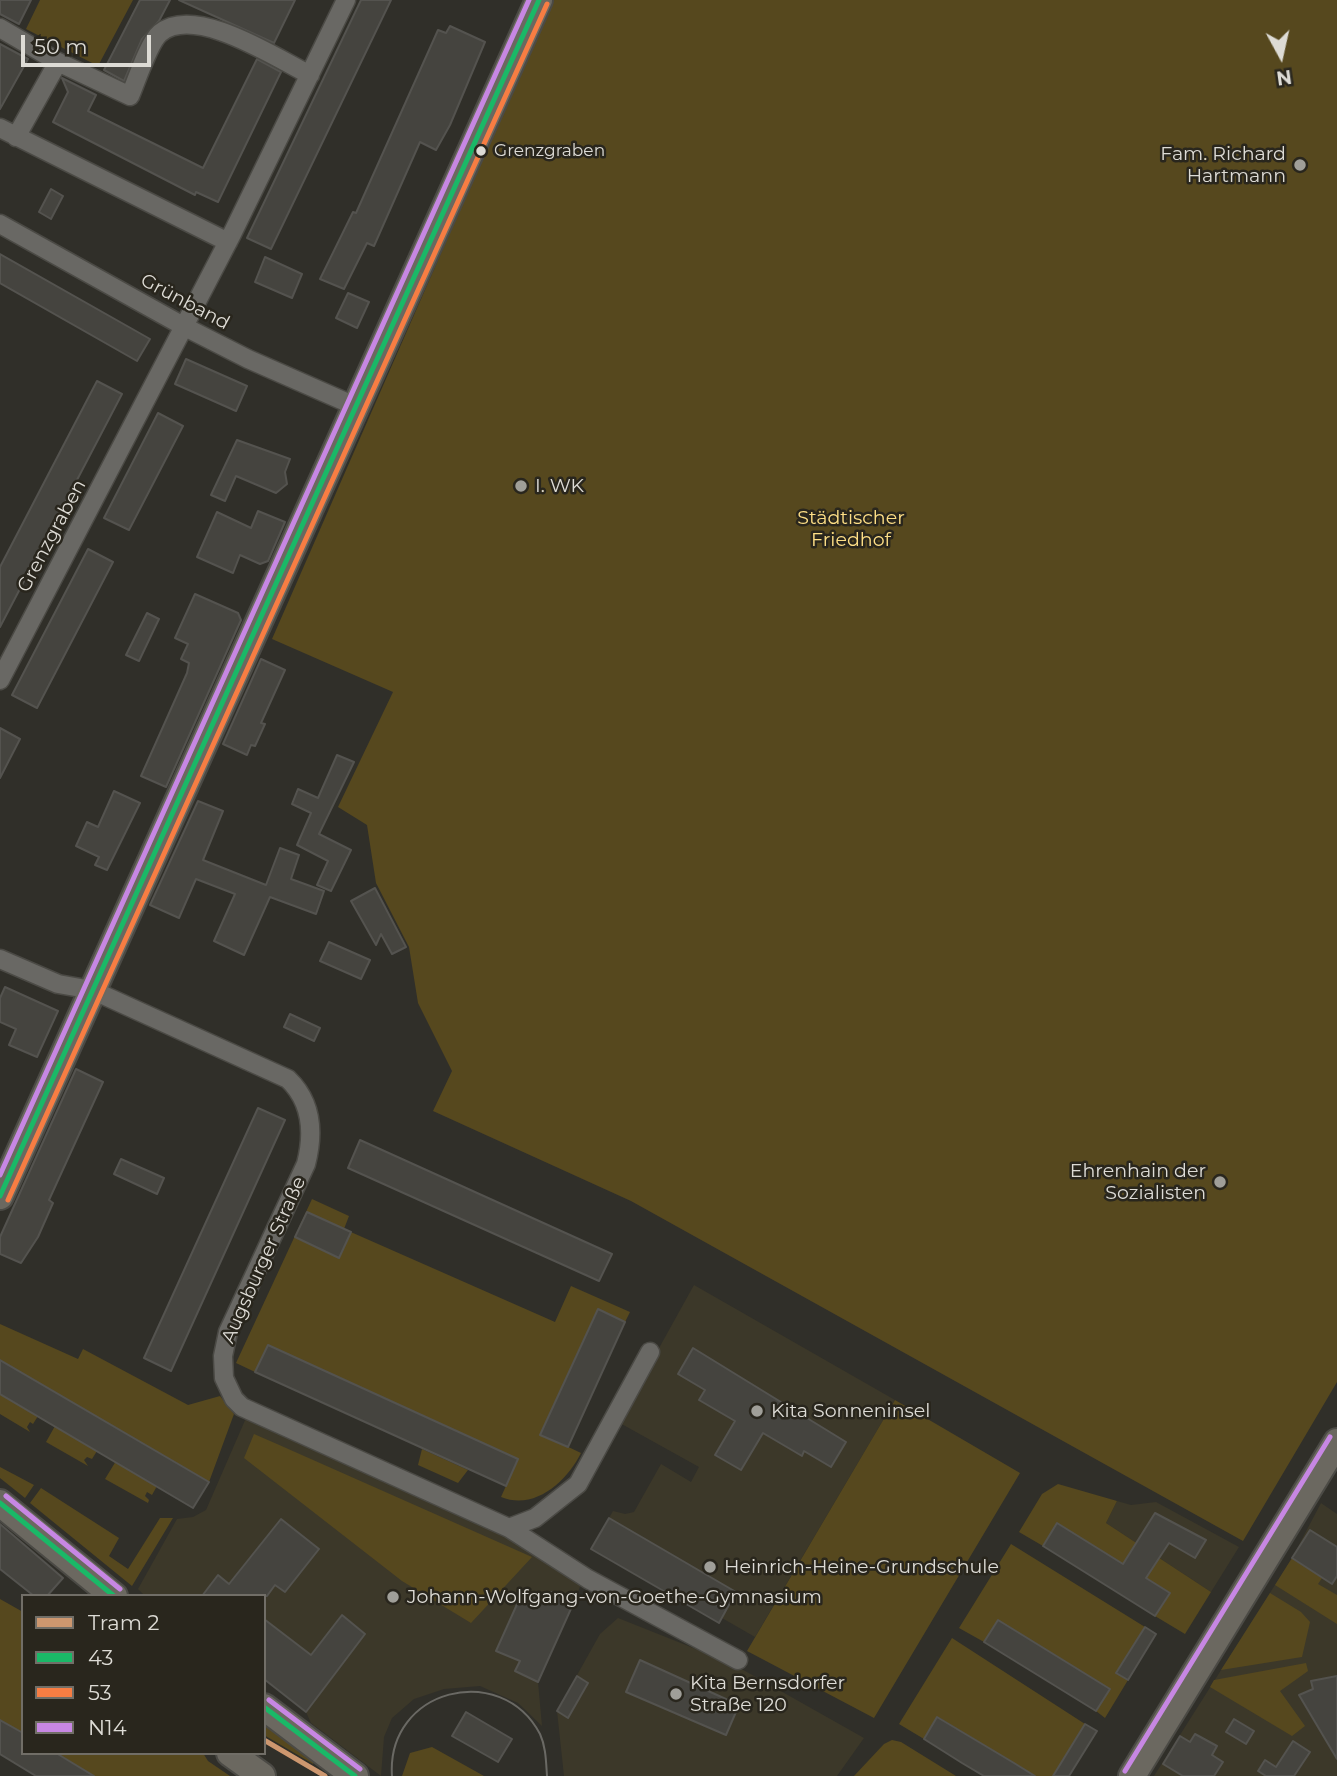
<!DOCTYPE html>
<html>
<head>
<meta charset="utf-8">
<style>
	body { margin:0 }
	#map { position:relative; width:1337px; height:1776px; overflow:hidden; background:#302f29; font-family:Montserrat,sans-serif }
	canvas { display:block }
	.legend { position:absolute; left:21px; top:1594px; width:245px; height:161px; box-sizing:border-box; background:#29261d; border:2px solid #716e67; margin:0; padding:9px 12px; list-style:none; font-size:21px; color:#dddbd5 }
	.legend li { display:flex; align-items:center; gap:14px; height:35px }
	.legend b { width:35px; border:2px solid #716e67 }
	.north { position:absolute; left:1246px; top:21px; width:70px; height:70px; -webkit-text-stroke:5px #29261d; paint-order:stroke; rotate:172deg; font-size:19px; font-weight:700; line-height:28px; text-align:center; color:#dddbd5 }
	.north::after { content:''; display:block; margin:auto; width:24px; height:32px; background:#dddbd5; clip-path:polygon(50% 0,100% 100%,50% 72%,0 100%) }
	.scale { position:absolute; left:21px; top:35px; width:130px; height:32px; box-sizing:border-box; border:4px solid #dddbd5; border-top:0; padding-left:9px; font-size:21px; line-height:24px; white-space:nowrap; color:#dddbd5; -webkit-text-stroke:5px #29261d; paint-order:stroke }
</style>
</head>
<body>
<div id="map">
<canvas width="1337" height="1776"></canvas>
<ul class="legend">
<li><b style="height:9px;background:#cd976f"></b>Tram 2</li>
<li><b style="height:9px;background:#1ab867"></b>43</li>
<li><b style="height:9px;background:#f77d43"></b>53</li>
<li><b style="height:9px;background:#c787e3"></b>N14</li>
</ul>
<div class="north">N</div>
<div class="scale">50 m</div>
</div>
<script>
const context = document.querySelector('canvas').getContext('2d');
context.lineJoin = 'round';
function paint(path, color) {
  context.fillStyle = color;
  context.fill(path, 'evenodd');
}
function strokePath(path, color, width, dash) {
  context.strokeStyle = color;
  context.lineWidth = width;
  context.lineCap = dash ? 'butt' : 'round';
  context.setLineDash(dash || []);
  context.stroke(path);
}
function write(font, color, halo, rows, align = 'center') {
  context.font = font + ' Montserrat,sans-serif';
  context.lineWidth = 5;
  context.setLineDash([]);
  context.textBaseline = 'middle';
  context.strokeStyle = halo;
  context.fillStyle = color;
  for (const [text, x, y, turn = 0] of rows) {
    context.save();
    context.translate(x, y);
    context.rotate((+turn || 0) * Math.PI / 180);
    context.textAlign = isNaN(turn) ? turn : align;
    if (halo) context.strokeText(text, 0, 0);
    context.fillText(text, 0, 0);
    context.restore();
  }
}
paint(new Path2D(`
	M694,1285L895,1400L755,1637L722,1618L718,1623L591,1549L613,1511L625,1514L634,1512L661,1464L691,1482L699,1467L618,1422Z
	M246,1418L504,1535L581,1584L574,1602L551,1593L547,1602L497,1651L520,1661L516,1671L538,1682L542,1726L518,1703L480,1686L444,1689L414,1699L392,1718L384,1737L381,1776L311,1723L306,1712L264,1679V1596H145L138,1589L177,1519L193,1517L206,1510Z
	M1117,1501L1131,1505L1156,1502L1239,1547L1211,1592L1106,1523Z
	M1321,1503L1337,1514V1776H1154L1292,1558Z
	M618,1618L731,1663L864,1738L837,1776H564L557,1711L600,1634Z`), '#3c3829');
paint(new Path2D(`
	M40,0H133L98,66L26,29Z
	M552,0H1337V1382L1243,1541L631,1201L433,1111L452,1071L418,1003L409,947L376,883L367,825L338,807L393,692L272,639Z
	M312,1199L349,1216L344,1229L555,1322L571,1286L630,1312L625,1322L598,1309L541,1434L581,1453C567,1481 535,1511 501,1497L518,1459L268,1345L255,1372L236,1363Z
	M0,1324L78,1359L83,1349L188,1405L220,1396L234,1414L209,1482L0,1360Z
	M0,1394L38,1416L33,1424L30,1422L27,1427L30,1432L0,1414Z
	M895,1400L1020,1473L874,1718L747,1651Z
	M55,1426L97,1451L92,1459L87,1457L84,1460L88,1466L46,1442Z
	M254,1434L277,1444L532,1557L471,1623L402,1581L244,1458Z
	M422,1449L468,1470L458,1483L418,1465Z
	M116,1461L157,1486L152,1495L147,1492L145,1496L149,1500L148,1503L105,1479Z
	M0,1467L34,1485L25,1498L0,1478Z
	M1058,1484L1117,1501L1106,1523L1211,1592L1185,1634L1155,1616L1169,1593L1057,1524L1043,1546L1019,1532L1042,1494Z
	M41,1488L119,1538L109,1556L128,1569L160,1518H173L132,1586L30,1503Z
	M1011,1544L1145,1627L1117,1673L1128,1680L1105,1718L1096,1711L1109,1689L998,1620L984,1642L959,1628Z
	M1292,1558L1322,1578L1318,1584L1337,1595V1624L1275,1585Z
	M1270,1593L1301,1612L1310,1622L1302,1657L1221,1670Z
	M0,1599L23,1612V1733L0,1720Z
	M952,1638L1085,1724L1057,1770L1067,1776H1035L938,1717L924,1739L899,1724Z
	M1306,1663L1308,1671L1280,1691L1305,1726L1292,1736L1210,1687L1214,1680Z
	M264,1718L316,1758L313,1764L264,1735Z
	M892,1740L901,1742L956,1776H854L884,1744Z
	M432,1747L484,1776H402L410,1753Z
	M56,1753H203L208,1761L230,1776H94Z`), '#56481e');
const building = new Path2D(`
	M0,0H31L19,24L0,14Z
	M140,0H170L159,21L142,39L124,81L104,70Z
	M179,0H295L274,43Z
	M361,0H391L271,249L247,238Z
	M450,26L485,42L450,125L436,150L420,142L374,246L367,243L344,289L320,279L353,212L356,213L438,30L446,33Z
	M0,44L28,59L0,109Z
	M257,59L281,72L218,202L196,192L195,195L53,122L68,92L62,78L96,95L88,111L203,168Z
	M51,189L63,196L51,219L39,212Z
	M0,254L150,339L137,361L0,283Z
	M265,257L302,274L292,298L255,282Z
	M348,293L369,302L357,328L336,318Z
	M186,359L247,386L236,411L175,384Z
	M97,381L122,394L0,627V567Z
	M158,413L183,426L129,530L104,518Z
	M237,440L290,459L285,472L287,484L276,493L236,476L225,501L211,495Z
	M258,511L285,522L268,561L260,564L240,555L233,573L197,557L217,512L251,528Z
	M88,549L113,562L37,708L12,695Z
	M195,594L238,613L241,620L166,787L141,776L187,673L189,663L181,659L188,644L175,638Z
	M147,613L159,619L139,661L126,655Z
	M261,659L285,670L261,723L265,724L255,746L251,745L247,755L223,744Z
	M0,728L20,739L0,778Z
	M337,755L354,762L319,834L351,850L331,891L317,885L328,861L297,845L311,813L292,804L298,789L318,798Z
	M114,791L140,803L107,870L95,865L99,857L76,846L87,822L98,827Z
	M198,801L223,811L203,860L266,885L280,848L299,855L291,879L324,891L316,914L270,897L244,955L214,941L235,894L196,879L179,918L150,905Z
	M375,888L406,947L392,954L381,934L376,945L351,901Z
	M329,942L370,960L361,979L320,961Z
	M5,987L58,1011L37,1057L9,1045L16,1029L0,1022V998Z
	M290,1014L320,1028L314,1041L284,1027Z
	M76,1069L103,1082L49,1200L53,1203L38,1237L21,1263L0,1254V1237Z
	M258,1108L285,1120L171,1371L144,1358Z
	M360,1140L612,1254L599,1281L348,1168Z
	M121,1159L164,1178L157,1194L114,1174Z
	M307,1212L351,1232L339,1258L295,1237Z
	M598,1309L625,1322L568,1447L540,1435Z
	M268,1345L518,1459L506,1486L255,1372Z
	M693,1348L846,1442L831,1467L804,1451L802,1456L763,1433L741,1470L715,1455L735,1421L699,1400L705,1390L678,1374Z
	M0,1360L209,1482L193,1508L0,1394Z
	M1155,1513L1206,1540L1195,1558L1169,1543L1146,1578L1170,1593L1155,1616L1043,1546L1057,1523L1123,1564Z
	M609,1518L736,1592L719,1623L591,1549Z
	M281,1519L319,1549L285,1592L275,1585L267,1596H202L218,1575L229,1584Z
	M0,1524L63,1578L47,1596H34L0,1569Z
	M1310,1530L1337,1547V1576L1332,1584L1292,1558Z
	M523,1591L547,1602L551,1592L574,1602L538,1682L515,1671L520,1661L496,1651Z
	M342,1615L365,1634L306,1712L264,1679V1619L311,1655Z
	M998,1620L1110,1689L1096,1711L984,1642Z
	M1145,1627L1156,1634L1128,1680L1116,1673Z
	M640,1660L739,1705L726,1735L626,1692Z
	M577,1676L588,1683L568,1718L557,1711Z
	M1337,1676V1759L1299,1695L1313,1689L1311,1681Z
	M466,1712L512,1739L498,1762L452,1736Z
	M937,1717L1014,1763L1035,1776H984L962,1763L924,1739Z
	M1234,1719L1254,1731L1246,1744L1226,1732Z
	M0,1720L23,1733V1753H56L94,1776H36L0,1754Z
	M1085,1724L1097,1731L1069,1776H1053Z
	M1195,1734L1217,1746L1212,1755L1223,1762L1214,1776H1183L1163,1764L1180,1736L1190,1742Z
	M1293,1741L1310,1752L1294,1776H1266L1258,1771L1265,1760L1276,1767Z`);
paint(building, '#45443f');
strokePath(building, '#54534f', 2);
const street = new Path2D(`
	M0,28L58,62
	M0,128L228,242
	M16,137L58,62L130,96C136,82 149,42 160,33C195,4 276,58 310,75
	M0,224L185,327L248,359L355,406
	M0,680L232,234L346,0
	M0,959L58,984L92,990L288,1079C312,1102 314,1133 306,1164L228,1332L223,1356L224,1378L234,1399L242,1407L509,1528L535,1518L578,1484L650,1352
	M509,1528L588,1579L738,1660`);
const secondary = new Path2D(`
	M0,1196L539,0
	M0,1503L114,1596
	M264,1707L355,1776
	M230,1753L262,1776
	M1132,1776L1337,1442`);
strokePath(street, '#4b4a45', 21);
strokePath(secondary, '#4b4a45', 30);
strokePath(street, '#696864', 18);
strokePath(secondary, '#6b6860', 26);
strokePath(new Path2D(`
	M392,1776C386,1689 501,1660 540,1734C546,1747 546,1762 547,1776`), '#6a6964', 2);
strokePath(new Path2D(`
	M0,1196L539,0
	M0,1503L114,1596
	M264,1707L355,1776`), '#1ab867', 5);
strokePath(new Path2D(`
	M8,1200L547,4`), '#f77d43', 5);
strokePath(new Path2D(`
	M0,1175L529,0
	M6,1496L120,1589
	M269,1700L360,1769
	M1125,1771L1330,1437`), '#c787e3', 5);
strokePath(new Path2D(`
	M264,1740L325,1776`), '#cd976f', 5);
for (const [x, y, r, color] of [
	[481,151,6,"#dddbd5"],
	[1300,165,7,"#a09f99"],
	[521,486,7,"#a09f99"],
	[1220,1182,7,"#a09f99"],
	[757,1411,7,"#a09f99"],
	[710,1567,7,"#a09f99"],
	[393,1597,7,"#a09f99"],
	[676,1694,7,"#a09f99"]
]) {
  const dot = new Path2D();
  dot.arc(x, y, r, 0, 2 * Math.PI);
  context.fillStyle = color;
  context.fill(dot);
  strokePath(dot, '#29261d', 2.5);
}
write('17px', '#dddbd5', '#29261d', [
	["Grenzgraben",494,151]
], 'left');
write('19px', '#dddbd5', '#29261d', [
	["Fam. Richard",1286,154,"right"],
	["Hartmann",1286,176,"right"],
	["I. WK",535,486],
	["Ehrenhain der",1206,1171,"right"],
	["Sozialisten",1206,1193,"right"],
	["Kita Sonneninsel",771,1411],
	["Heinrich-Heine-Grundschule",724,1567],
	["Johann-Wolfgang-von-Goethe-Gymnasium",407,1597],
	["Kita Bernsdorfer",690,1683],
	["Straße 120",690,1705]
], 'left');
write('19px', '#dddbd5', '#29261d', [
	["Grünband",185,302,28],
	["Grenzgraben",52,536,-62],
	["Augsburger Straße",264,1260,-66]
]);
write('19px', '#fedf86', '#29261d', [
	["Städtischer",851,518],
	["Friedhof",851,540]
]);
</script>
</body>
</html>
